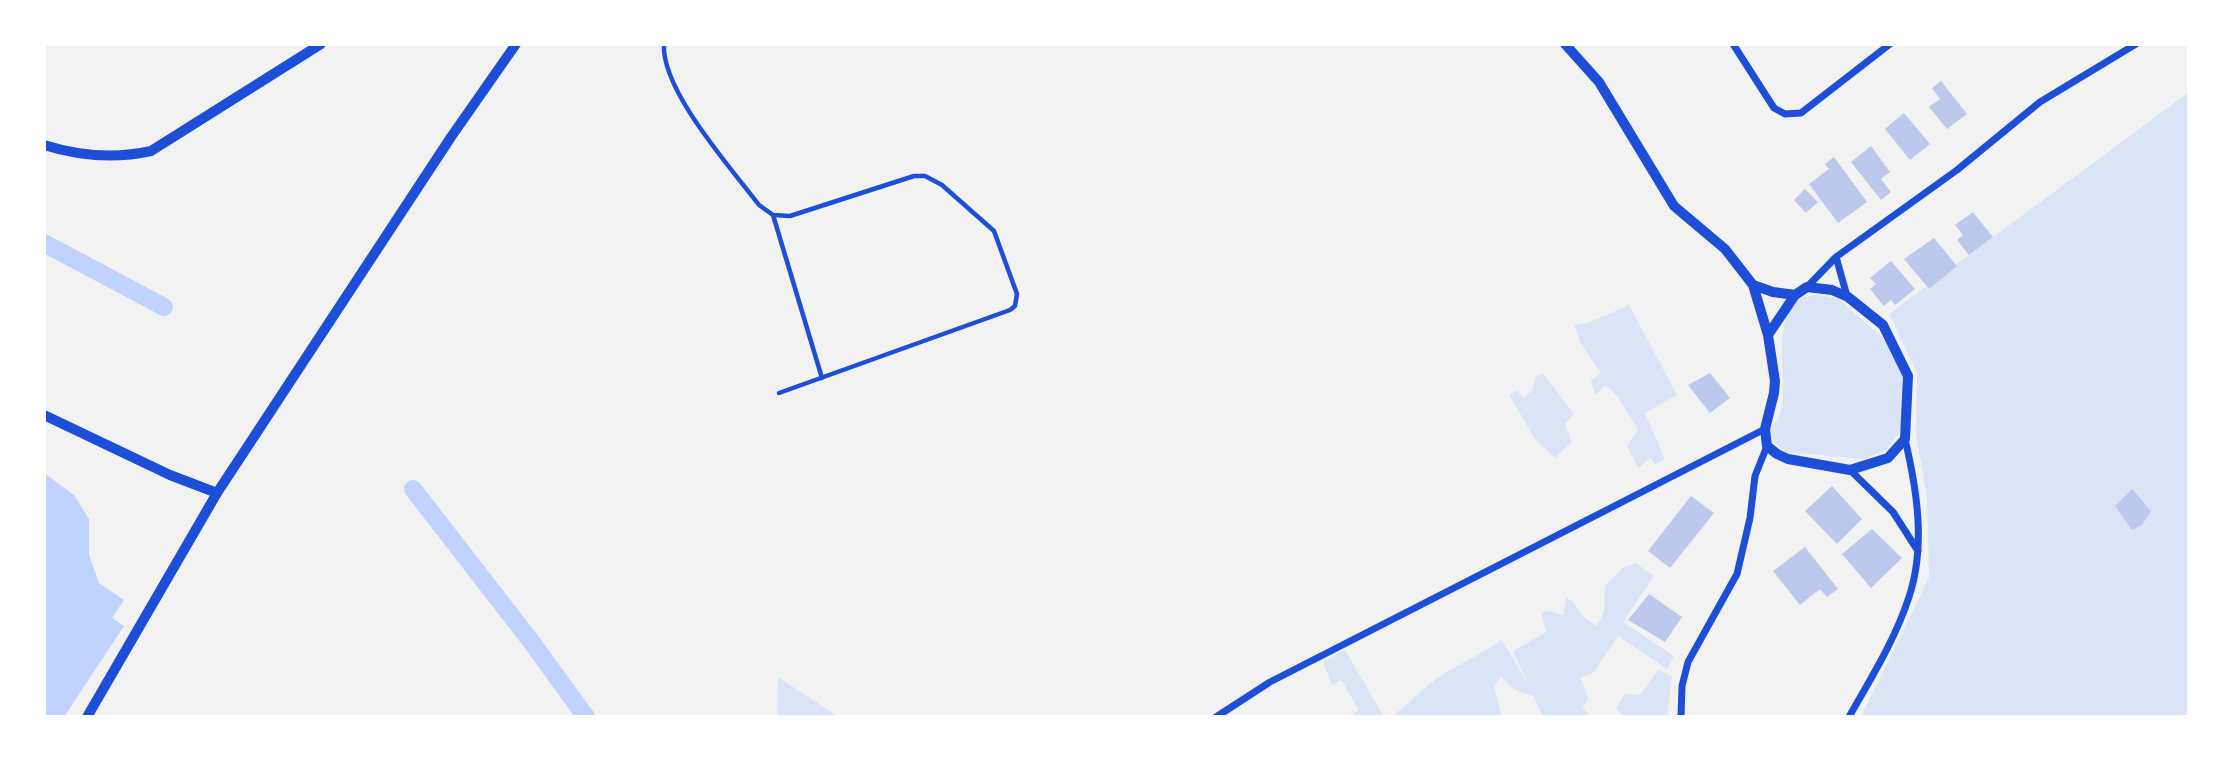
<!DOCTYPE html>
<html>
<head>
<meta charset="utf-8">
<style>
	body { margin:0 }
	#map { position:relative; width:2233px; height:761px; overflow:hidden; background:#f2f2f2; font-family:"Archivo Narrow",sans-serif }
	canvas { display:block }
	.frame { position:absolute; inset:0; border:46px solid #fff; pointer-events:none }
</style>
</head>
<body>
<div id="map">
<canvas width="2233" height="761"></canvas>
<div class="frame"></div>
</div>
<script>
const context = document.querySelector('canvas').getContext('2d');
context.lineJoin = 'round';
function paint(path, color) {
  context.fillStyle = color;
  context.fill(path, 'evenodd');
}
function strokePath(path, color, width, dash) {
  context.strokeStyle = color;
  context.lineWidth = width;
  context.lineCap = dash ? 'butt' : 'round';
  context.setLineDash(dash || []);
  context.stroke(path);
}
paint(new Path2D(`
	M2189,92V717H1861L1929,577L1927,498L1916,435L1917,373L1889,314Z
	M1818,295L1837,298L1880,335L1894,355L1902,373L1901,430L1886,450L1863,459L1785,452L1774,442L1769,430C1774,424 1779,418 1781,411C1788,382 1770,313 1802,298C1806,296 1813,296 1818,295Z
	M1629,305L1677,395L1645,413L1665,459L1655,465L1651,458L1638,468L1627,446L1638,430L1618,397L1606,385L1595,395L1591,380L1601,373L1581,344L1574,325L1588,323Z
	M1543,373L1574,414L1565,424L1572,442L1555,458L1535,439L1509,395L1518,390L1523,399L1532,390L1536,377Z
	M1636,563L1654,576L1623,622L1674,656L1667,669L1618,636L1594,672L1580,678L1589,699L1582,707L1591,717H1541L1542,714L1533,696L1515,690L1501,677L1494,687L1502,717H1391C1409,704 1425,686 1443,674C1463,662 1483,653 1502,640L1528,684L1513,651L1546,632L1541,613L1548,611L1563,615L1566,598L1573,601L1582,616L1597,626L1604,611L1605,586L1622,568Z
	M1345,650L1384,717H1349L1359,710L1341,680L1332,685L1323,662Z
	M1658,670L1672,676L1667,717H1624L1616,708L1625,694L1640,695Z
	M778,677L839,717H777Z`), '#dbe4f7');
paint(new Path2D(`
	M44,473L74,495L89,519V555L99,583L124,600L112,618L124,626L64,717H44Z`), '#bfd3fe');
strokePath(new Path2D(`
	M44,243L164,307
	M413,489L530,640L586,717`), '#bfd3fe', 18);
paint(new Path2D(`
	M1941,81L1967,114L1947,129L1929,107L1940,99L1932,88Z
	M1904,113L1930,144L1910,160L1885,129Z
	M1871,146L1890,172L1881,179L1891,192L1881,200L1851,162Z
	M1834,157L1867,202L1838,223L1809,184L1829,169L1825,164Z
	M1805,189L1818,202L1806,213L1794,200Z
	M1973,212L1993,237L1969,255L1957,240L1963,235L1955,225Z
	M1934,238L1957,266L1929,289L1904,259Z
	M1891,261L1915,289L1895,305L1891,300L1884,306L1870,289L1876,284L1870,278Z
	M1710,373L1730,398L1710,413L1688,385Z
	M1832,486L1862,519L1837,544L1805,511Z
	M2132,489L2151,511L2142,525L2132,530L2115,506Z
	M1691,496L1714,513L1670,568L1648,551Z
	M1872,529L1902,558L1871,588L1842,554Z
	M1805,547L1838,589L1827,597L1820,589L1800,605L1773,571Z
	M1649,594L1682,617L1665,642L1628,620Z`), '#bdc9ec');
strokePath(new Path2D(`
	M664,44C661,90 731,168 759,205L773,215L790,216L914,176H925L942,185L994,231L1017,294L1015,306L1010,310L779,393
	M773,215L822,378`), '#1d4ed8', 4.5);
strokePath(new Path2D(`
	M1733,44L1774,108L1785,114L1801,113L1890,44
	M1836,257L1847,296
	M1807,287L1836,257L1957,170L2040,102L2136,44
	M1850,470L1893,512L1918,551
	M1216,717L1270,682L1765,429
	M1681,717L1682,686L1688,662L1737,574L1750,518L1755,476L1767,446
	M1849,717C1871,678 1895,640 1909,597C1926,546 1917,490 1905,439`), '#1d4ed8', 7);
strokePath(new Path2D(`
	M1565,44L1599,82L1674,206L1725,249L1753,285L1768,335L1775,381L1774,393L1765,429L1767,446L1777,454L1788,459L1850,470L1888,458L1905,439L1908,376L1883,325L1848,297L1832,290L1807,287L1795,295L1768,335
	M44,145C79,156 115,159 151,151L321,44
	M1753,285L1773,292L1795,295
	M44,415L170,475L217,493
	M87,717L217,493L451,137L516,44`), '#1d4ed8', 10);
</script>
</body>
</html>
